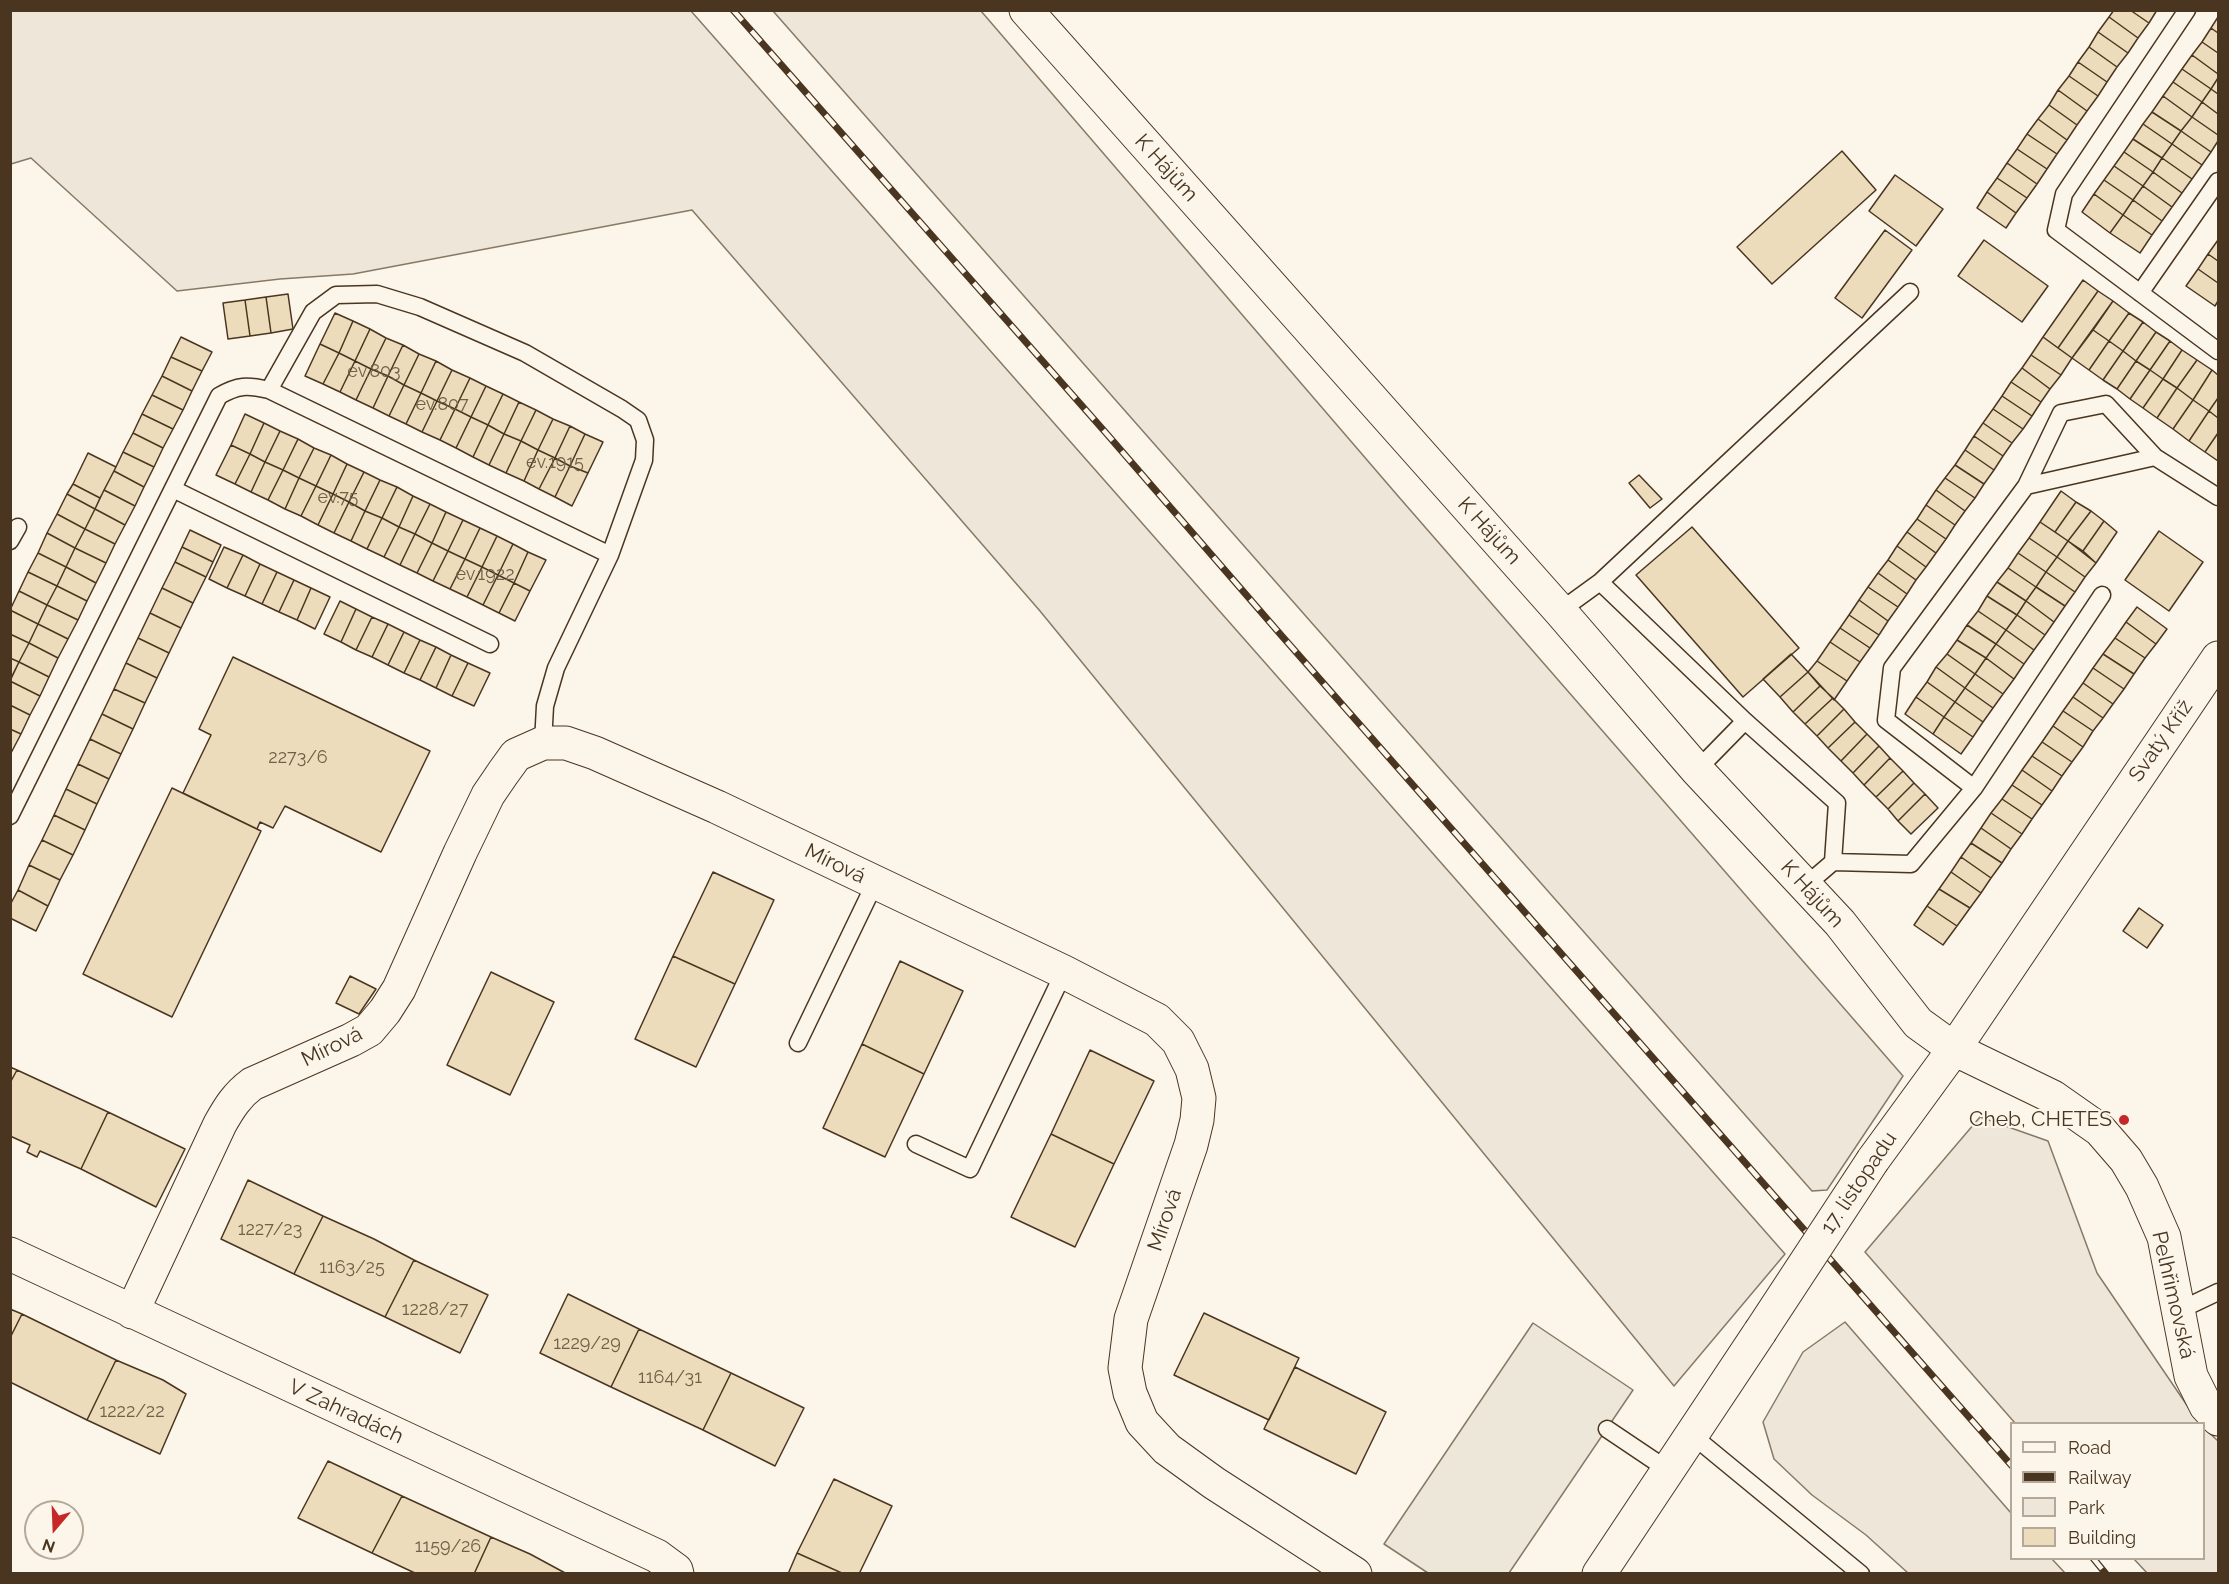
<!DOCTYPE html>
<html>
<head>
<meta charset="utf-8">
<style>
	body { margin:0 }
	#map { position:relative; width:2229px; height:1584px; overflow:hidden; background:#fbf6e9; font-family:Raleway,sans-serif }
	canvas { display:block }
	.frame { position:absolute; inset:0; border:12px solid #4a3520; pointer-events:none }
	.legend { position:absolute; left:2010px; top:1422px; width:195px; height:138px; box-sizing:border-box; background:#fbf6e9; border:2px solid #b4a999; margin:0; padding:8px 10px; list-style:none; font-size:18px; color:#4a3520 }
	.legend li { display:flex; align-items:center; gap:12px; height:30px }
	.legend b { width:30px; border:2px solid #b4a999 }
	.north { position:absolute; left:24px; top:1500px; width:60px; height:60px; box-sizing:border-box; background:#fbf6e9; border:2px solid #b4a999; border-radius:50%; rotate:199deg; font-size:16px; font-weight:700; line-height:24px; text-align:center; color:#4a3520 }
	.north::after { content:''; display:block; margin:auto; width:21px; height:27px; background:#c62828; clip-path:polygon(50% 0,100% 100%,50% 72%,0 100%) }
</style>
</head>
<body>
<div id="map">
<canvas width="2229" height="1584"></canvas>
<div class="frame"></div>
<ul class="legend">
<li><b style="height:8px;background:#fbf6e9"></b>Road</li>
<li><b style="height:8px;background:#4a3520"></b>Railway</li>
<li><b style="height:16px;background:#ede6d9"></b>Park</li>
<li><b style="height:16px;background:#ecdcbc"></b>Building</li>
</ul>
<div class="north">N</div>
</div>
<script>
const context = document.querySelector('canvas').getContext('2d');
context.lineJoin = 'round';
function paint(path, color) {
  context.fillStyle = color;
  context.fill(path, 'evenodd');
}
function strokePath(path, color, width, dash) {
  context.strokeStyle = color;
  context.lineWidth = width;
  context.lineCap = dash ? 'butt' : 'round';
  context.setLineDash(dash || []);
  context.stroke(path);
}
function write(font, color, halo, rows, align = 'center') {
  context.font = font + ' Raleway,sans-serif';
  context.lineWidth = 4.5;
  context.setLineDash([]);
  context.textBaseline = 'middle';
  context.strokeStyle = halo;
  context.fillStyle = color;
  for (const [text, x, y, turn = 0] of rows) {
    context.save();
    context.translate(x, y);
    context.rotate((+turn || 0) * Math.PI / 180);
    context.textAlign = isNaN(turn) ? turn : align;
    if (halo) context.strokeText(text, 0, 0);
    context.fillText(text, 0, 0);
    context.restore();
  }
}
const green = new Path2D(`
	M11,10L691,11C1057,424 1420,840 1785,1254L1674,1386L1040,611L692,210L353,274L280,279L177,291L31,158L11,164Z
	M773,11H981L1398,496L1903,1076L1827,1190L1812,1191Z
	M1980,1117L2048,1141L2097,1273L2199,1423H2015L1865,1252Z
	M1845,1322L2011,1513L2012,1558L2052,1559L2065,1573H1908L1866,1535L1812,1495L1774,1459L1763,1422L1803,1352Z
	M2204,1428L2218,1441V1573H2147L2134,1559L2204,1558Z`);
paint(green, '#ede6d9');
strokePath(green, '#887966', 1.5);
const parking = new Path2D(`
	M1533,1323L1633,1390L1509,1573H1428L1384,1544Z`);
paint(parking, '#ede7d9');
strokePath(parking, '#887966', 1.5);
const building = new Path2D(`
	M2114,10H2130L2149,23L2138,38L2109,17Z
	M2130,10H2157L2149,23Z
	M2109,17L2138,38L2128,53L2098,32Z
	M2218,17V33L2211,28Z
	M2211,28L2218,33V53L2202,42Z
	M2098,32L2128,53L2117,67L2089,47Z
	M2202,42L2218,53V74L2192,55Z
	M2089,47L2117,67L2107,82L2078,62Z
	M2192,55L2218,74V78L2211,89L2182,69Z
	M2078,62L2107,82L2098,96L2069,76Z
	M2182,69L2211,89L2202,102L2173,82Z
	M2069,76L2098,96L2087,111L2058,90Z
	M2218,78V94L2211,89Z
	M2173,82L2202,102L2192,117L2163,96Z
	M2211,89L2218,94V114L2202,102Z
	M2058,90L2087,111L2077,125L2049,105Z
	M2163,96L2192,117L2181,131L2152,112Z
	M2202,102L2218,114V135L2192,117Z
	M2049,105L2077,125L2067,140L2038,119Z
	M2152,112L2181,131L2172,144L2143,124Z
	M2192,117L2218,135V141L2211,152L2181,131Z
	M2038,119L2067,140L2057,154L2027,134Z
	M2143,124L2172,144L2162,158L2133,139Z
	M2181,131L2211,152L2202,165L2172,144Z
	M2027,134L2057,154L2047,169L2017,149Z
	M2133,139L2162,158L2153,172L2124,152Z
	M2172,144L2202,165L2192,179L2162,158Z
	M2017,149L2047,169L2037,184L2007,163Z
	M1842,151L1876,190L1772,284L1737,247Z
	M2124,152L2153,172L2143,186L2114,166Z
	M2162,158L2192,179L2182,193L2153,172Z
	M2007,163L2037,184L2027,198L1997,178Z
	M2114,166L2143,186L2133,200L2104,180Z
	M2153,172L2182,193L2172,207L2143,186Z
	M1895,175L1943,209L1916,246L1869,211Z
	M1997,178L2027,198L2016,213L1987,192Z
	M2104,180L2133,200L2123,215L2094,194Z
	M2143,186L2172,207L2162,221L2133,200Z
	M1987,192L2016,213L2006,228L1977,208Z
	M2094,194L2123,215L2110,233L2082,212Z
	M2133,200L2162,221L2152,235L2123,215Z
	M2123,215L2152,235L2140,253L2110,233Z
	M1885,230L1912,250L1862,318L1835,298Z
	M1984,240L2048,286L2022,322L1958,276Z
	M2218,240V261L2208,254Z
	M2208,254L2218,261V283L2198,269Z
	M2198,269L2218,283V301L2215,306L2186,286Z
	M2083,280L2098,291L2058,348L2043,337Z
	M2098,291L2113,301L2072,358L2058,348Z
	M288,294L293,329L271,333L266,297Z
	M266,297L271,333L250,336L245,300Z
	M245,300L250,336L228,339L223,303Z
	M2113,301L2129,313L2109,341L2093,330Z
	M335,313L353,321L339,353L320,344Z
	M2129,313L2143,322L2123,351L2109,341Z
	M353,321L370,329L355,361L339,353Z
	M2143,322L2156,332L2136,361L2123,351Z
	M370,329L386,338L371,369L355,361Z
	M2093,330L2109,341L2089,370L2072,358Z
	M2156,332L2170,341L2150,370L2136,361Z
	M181,337L212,352L202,371L171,357Z
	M2043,337L2072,358L2061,375L2031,355Z
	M386,338L403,345L388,376L371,369Z
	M2109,341L2123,351L2103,380L2089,370Z
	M2170,341L2182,350L2163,379L2150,370Z
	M320,344L339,353L323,384L305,376Z
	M403,345L419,354L404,385L388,376Z
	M2182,350L2197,360L2177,388L2163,379Z
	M2123,351L2136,361L2117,389L2103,380Z
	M339,353L355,361L340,392L323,384Z
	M419,354L436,361L421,393L404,385Z
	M2031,355L2061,375L2050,389L2022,368Z
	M171,357L202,371L192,391L162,376Z
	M2197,360L2212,370L2193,400L2177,388Z
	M355,361L371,369L356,400L340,392Z
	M436,361L452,370L437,401L421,393Z
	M2136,361L2150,370L2130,399L2117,389Z
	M2022,368L2050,389L2041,402L2011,382Z
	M371,369L388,376L373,408L356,400Z
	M452,370L470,378L455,409L437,401Z
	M2150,370L2163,379L2143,408L2130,399Z
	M2212,370L2218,375V398L2209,411L2193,400Z
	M162,376L192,391L183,410L152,395Z
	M388,376L404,385L389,416L373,408Z
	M470,378L486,386L471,417L455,409Z
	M2163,379L2177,388L2157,418L2143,408Z
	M2011,382L2041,402L2032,416L2002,396Z
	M404,385L421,393L406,424L389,416Z
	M486,386L503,394L488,425L471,417Z
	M2177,388L2193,400L2173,429L2157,418Z
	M421,393L437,401L422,432L406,424Z
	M503,394L519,402L504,434L488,425Z
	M152,395L183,410L173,429L142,414Z
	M2002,396L2032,416L2023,429L1993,409Z
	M2218,398V418L2209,411Z
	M2193,400L2209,411L2189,441L2173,429Z
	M437,401L455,409L440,440L422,432Z
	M519,402L536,410L521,441L504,434Z
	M455,409L471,417L456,448L440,440Z
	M1993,409L2023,429L2012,443L1983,423Z
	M536,410L553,419L538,450L521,441Z
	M2209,411L2218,418V433L2205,452L2189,441Z
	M142,414L173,429L163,448L133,433Z
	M245,414L264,423L250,454L231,445Z
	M471,417L488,425L473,457L456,448Z
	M553,419L570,426L555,458L538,450Z
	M264,423L280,431L265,462L250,454Z
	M1983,423L2012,443L2003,456L1974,436Z
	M488,425L504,434L489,465L473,457Z
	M570,426L585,434L570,466L555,458Z
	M280,431L298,439L283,470L265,462Z
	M133,433L163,448L154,467L123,452Z
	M2218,433V461L2205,452Z
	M504,434L521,441L506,473L489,465Z
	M585,434L603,442L588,473L570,466Z
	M1974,436L2003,456L1994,470L1965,450Z
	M298,439L314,448L299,478L283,470Z
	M521,441L538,450L524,481L506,473Z
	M231,445L250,454L235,484L216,475Z
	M314,448L331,455L316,486L299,478Z
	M538,450L555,458L539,489L524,481Z
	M1965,450L1994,470L1984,484L1955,465Z
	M123,452L154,467L144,487L114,471Z
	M88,453L116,467L100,498L73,484Z
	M250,454L265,462L251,492L235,484Z
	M331,455L347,464L333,494L316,486Z
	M555,458L570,466L555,497L539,489Z
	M265,462L283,470L268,500L251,492Z
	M347,464L364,472L349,502L333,494Z
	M1955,465L1984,484L1975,498L1945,478Z
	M570,466L588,473L572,506L555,497Z
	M283,470L299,478L285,509L268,500Z
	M114,471L144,487L135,506L104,490Z
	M364,472L380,480L365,511L349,502Z
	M1639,475L1662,499L1650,508L1629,483Z
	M299,478L316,486L301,516L285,509Z
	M1945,478L1975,498L1965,511L1936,490Z
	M380,480L397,487L382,518L365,511Z
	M73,484L100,498L95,509L67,494Z
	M316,486L333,494L318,525L301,516Z
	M397,487L413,496L399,527L382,518Z
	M104,490L135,506L125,525L95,509Z
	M1936,490L1965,511L1955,525L1926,505Z
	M2061,491L2076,502L2055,532L2040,522Z
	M67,494L95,509L85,529L57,514Z
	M333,494L349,502L334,533L318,525Z
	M413,496L430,504L415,534L399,527Z
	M349,502L365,511L351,541L334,533Z
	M2076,502L2091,511L2068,541L2055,532Z
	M430,504L446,512L432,543L415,534Z
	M1926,505L1955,525L1946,539L1917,519Z
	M95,509L125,525L115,544L85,529Z
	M365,511L382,518L367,549L351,541Z
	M2091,511L2104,521L2083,551L2068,541Z
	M446,512L463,520L448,551L432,543Z
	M57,514L85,529L75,548L47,533Z
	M382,518L399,527L384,557L367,549Z
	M1917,519L1946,539L1936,553L1907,532Z
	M463,520L480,528L465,559L448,551Z
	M2104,521L2117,532L2096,563L2083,551Z
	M2040,522L2068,541L2057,557L2029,538Z
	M399,527L415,534L400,565L384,557Z
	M1692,527L1799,648L1743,697L1636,575Z
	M480,528L497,536L482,567L465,559Z
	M85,529L115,544L106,563L75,548Z
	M190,530L221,545L213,562L182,547Z
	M2159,531L2203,562L2169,611L2125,580Z
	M1907,532L1936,553L1926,567L1897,546Z
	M47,533L75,548L66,567L38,553Z
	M415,534L432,543L417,573L400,565Z
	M497,536L513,544L498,575L482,567Z
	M2029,538L2057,557L2046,572L2018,553Z
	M2068,541L2096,563L2085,577L2057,557Z
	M432,543L448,551L433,581L417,573Z
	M513,544L528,552L514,583L498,575Z
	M1897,546L1926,567L1916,580L1888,560Z
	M182,547L213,562L206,577L175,562Z
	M224,547L243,555L227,588L209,579Z
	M75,548L106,563L96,583L66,567Z
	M448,551L465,559L450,589L433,581Z
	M528,552L546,560L530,591L514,583Z
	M38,553L66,567L57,586L28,572Z
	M2018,553L2046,572L2036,587L2008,568Z
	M243,555L260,564L245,596L227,588Z
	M2057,557L2085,577L2075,592L2046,572Z
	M465,559L482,567L467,597L450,589Z
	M1888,560L1916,580L1907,594L1878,573Z
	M175,562L206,577L193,603L162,588Z
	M260,564L277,572L262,604L245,596Z
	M66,567L96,583L87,601L57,586Z
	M482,567L498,575L483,605L467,597Z
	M2008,568L2036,587L2026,601L1997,582Z
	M28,572L57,586L47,605L19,591Z
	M277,572L294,580L279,612L262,604Z
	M2046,572L2075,592L2065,606L2036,587Z
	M1878,573L1907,594L1898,607L1868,587Z
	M498,575L514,583L499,613L483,605Z
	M294,580L311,588L297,620L279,612Z
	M1997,582L2026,601L2017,615L1987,596Z
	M514,583L530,591L515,621L499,613Z
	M57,586L87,601L78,620L47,605Z
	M1868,587L1898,607L1888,621L1859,600Z
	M2036,587L2065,606L2054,622L2026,601Z
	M162,588L193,603L181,628L150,613Z
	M311,588L330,597L315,629L297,620Z
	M19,591L47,605L38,624L10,610Z
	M1987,596L2017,615L2006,630L1978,611Z
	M1859,600L1888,621L1879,635L1849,615Z
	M340,601L356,609L341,642L324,634Z
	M2026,601L2054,622L2045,635L2017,615Z
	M47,605L78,620L68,639L38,624Z
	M2137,607L2167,629L2156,644L2126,622Z
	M356,609L372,617L356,650L341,642Z
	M10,610L38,624L29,643L10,634Z
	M1978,611L2006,630L1996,644L1967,625Z
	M150,613L181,628L169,653L138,638Z
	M1849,615L1879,635L1870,648L1840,628Z
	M2017,615L2045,635L2034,650L2006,630Z
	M372,617L388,624L372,657L356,650Z
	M2126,622L2156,644L2145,658L2115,638Z
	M38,624L68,639L58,658L29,643Z
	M388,624L404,632L388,665L372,657Z
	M1967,625L1996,644L1986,658L1957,640Z
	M1840,628L1870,648L1860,662L1830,642Z
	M2006,630L2034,650L2024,664L1996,644Z
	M404,632L420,640L404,673L388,665Z
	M10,634L29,643L19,662L10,658Z
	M138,638L169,653L157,678L126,663Z
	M2115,638L2145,658L2134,674L2103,654Z
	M420,640L436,647L420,680L404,673Z
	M1957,640L1986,658L1975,674L1947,654Z
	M1830,642L1860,662L1847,681L1817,661Z
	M29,643L58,658L49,677L19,662Z
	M1996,644L2024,664L2014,679L1986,658Z
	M436,647L451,655L436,688L420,680Z
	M1791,654L1808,672L1780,697L1763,679Z
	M1947,654L1975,674L1965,688L1936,667Z
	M2103,654L2134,674L2124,689L2093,668Z
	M451,655L468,663L452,696L436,688Z
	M233,657L430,751L381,852L285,806L273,828L260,822L257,829L183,793L211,735L199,729Z
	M10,658L19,662L10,680Z
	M1986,658L2014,679L2003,694L1975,674Z
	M1817,661L1847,681L1834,700L1808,672Z
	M19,662L49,677L40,696L10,681Z
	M126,663L157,678L145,703L114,689Z
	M468,663L490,673L474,706L452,696Z
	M1936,667L1965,688L1955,702L1927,682Z
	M2093,668L2124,689L2113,704L2083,683Z
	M1808,672L1820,686L1793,712L1780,697Z
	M1975,674L2003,694L1993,708L1965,688Z
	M10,681L40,696L30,715L10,705Z
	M1927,682L1955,702L1944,717L1916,697Z
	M2083,683L2113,704L2103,718L2073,697Z
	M1820,686L1833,698L1805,724L1793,712Z
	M1965,688L1993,708L1983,722L1955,702Z
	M114,689L145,703L133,729L102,714Z
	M1916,697L1944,717L1933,734L1905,714Z
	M2073,697L2103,718L2093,731L2063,711Z
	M1833,698L1844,709L1817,736L1805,724Z
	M1955,702L1983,722L1973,737L1944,717Z
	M10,705L30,715L21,734L10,729Z
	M1844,709L1855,722L1828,748L1817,736Z
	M2063,711L2093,731L2083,747L2053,726Z
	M102,714L133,729L121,754L90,739Z
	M1944,717L1973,737L1961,754L1933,734Z
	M1855,722L1867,734L1841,761L1828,748Z
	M2053,726L2083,747L2072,762L2042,742Z
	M10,729L21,734L11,753H10Z
	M1867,734L1879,746L1853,773L1841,761Z
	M90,739L121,754L109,779L78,764Z
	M2042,742L2072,762L2062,776L2032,756Z
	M1879,746L1890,758L1864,785L1853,773Z
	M2032,756L2062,776L2052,791L2022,770Z
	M1890,758L1903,771L1876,797L1864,785Z
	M78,764L109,779L97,804L66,789Z
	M2022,770L2052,791L2042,805L2012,785Z
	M1903,771L1914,783L1888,809L1876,797Z
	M1914,783L1925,794L1898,821L1888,809Z
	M2012,785L2042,805L2032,819L2002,799Z
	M172,788L261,831L172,1017L83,974Z
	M66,789L97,804L85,830L54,815Z
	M1925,794L1938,808L1911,834L1898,821Z
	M2002,799L2032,819L2022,834L1991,813Z
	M1991,813L2022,834L2011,849L1981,828Z
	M54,815L85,830L73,855L42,840Z
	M1981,828L2011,849L2002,863L1971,843Z
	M42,840L73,855L60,880L29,865Z
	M1971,843L2002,863L1991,878L1961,857Z
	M1961,857L1991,878L1981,893L1951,872Z
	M29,865L60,880L48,906L18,890Z
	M713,872L774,900L735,984L673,956Z
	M1951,872L1981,893L1970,908L1939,889Z
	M1939,889L1970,908L1957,926L1927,906Z
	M18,890L48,906L36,931L10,918V905Z
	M1927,906L1957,926L1943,945L1914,925Z
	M2139,908L2163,925L2147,948L2123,931Z
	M673,956L735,984L696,1067L635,1039Z
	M900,961L963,991L924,1074L862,1044Z
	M491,972L554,1002L510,1095L447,1065Z
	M350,976L376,989L359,1014L336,1003Z
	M862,1044L924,1074L885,1157L823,1128Z
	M1090,1050L1154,1081L1114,1164L1051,1134Z
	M10,1067L17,1070L10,1083Z
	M17,1070L108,1112L81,1169L40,1151L37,1157L27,1152L30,1145L10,1136V1083Z
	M108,1112L185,1149L156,1207L81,1169Z
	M1051,1134L1114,1164L1075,1247L1011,1217Z
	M248,1180L323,1216L294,1274L221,1239Z
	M323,1216L374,1239L414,1260L385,1317L294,1274Z
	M414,1260L488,1295L460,1353L385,1317Z
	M568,1294L639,1329L611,1387L540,1353Z
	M10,1309L22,1314L10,1338Z
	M1204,1313L1299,1358L1269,1420L1174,1375Z
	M22,1314L116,1360L87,1420L10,1382V1338Z
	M639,1329L731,1373L703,1430L611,1387Z
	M116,1360L163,1380L186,1394L160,1454L87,1420Z
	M1295,1367L1386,1412L1356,1474L1264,1429Z
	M731,1373L804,1408L775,1466L703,1430Z
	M328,1461L402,1496L372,1553L298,1518Z
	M834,1479L892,1506L859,1574H844L797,1553Z
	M402,1496L491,1537L474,1574H417L372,1553Z
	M491,1537L530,1554L567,1574H474Z
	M797,1553L844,1574H788Z`);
paint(building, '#ecdcbc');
strokePath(building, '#4a3520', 1.5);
const service = new Path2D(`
	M2187,10L2064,194L2056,230L2218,351
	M2140,293L2218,181
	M269,390L313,312L336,295L377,294L420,307L525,353L622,409L638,420L645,440L644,460L610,555L556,668L545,706L543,743
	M2026,486L2061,413L2106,404L2155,457
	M173,489L490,644
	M10,541L18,527
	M1600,582L1910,292
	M1560,611L1600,582L1745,721L1837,803L1833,862
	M1697,770L1745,721
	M1974,788L1886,720L1892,668L2026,486L2155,457L2218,497
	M10,816L219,396C238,385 247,385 269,390L610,555
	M1805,886L1833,862L1911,864L1974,788L2102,595
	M798,1043L875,883
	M916,1144L970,1169L1064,972
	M2178,1311L2218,1292
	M1607,1429L1668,1470
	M1692,1435L1861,1574`);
const minor = new Path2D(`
	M10,1254L657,1556L676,1570L677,1574
	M132,1312L220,1124C229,1108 237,1095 252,1084L351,1040L369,1030L385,1011L399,989L460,853L488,795L503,773L516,755L543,743H566L595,753L717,807L1064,972L1157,1020L1178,1041L1192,1069L1199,1098L1197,1120L1191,1145L1131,1319L1125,1368L1130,1393L1142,1422L1167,1449L1214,1483L1355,1574`);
const tertiary = new Path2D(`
	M1026,10L1560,611L1697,770L1840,923L1918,1023L1954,1049L2053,1097L2100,1130L2126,1160L2142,1187L2164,1237L2191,1376L2206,1406L2218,1419
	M1873,1160L1954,1049L2218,658
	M1599,1574L1760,1332`);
strokePath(service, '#4a3520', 19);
strokePath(minor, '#4a3520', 35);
strokePath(tertiary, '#4a3520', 35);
strokePath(service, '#fbf6e9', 16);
strokePath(minor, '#fbf6e9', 33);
strokePath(tertiary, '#fbf6e9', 33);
const rail = new Path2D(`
	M733,10L1106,433L1281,635L2012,1466
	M2093,1558L2106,1574`);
strokePath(rail, '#4a3520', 7);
strokePath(rail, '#fbf6e9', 4.5, [14]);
const tertiaryBridge = new Path2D(`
	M1760,1332L1873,1160`);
strokePath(tertiaryBridge, '#4a3520', 35, []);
strokePath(tertiaryBridge, '#fbf6e9', 33);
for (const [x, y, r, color] of [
	[2124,1120,6,"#c62828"]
]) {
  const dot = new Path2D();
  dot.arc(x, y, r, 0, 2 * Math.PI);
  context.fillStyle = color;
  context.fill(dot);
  strokePath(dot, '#fbf6e9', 2);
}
write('18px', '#725f47', null, [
	["ev.803",374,372],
	["ev.807",442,405],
	["ev.1915",555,463],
	["ev.75",338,498],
	["ev.1922",485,575],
	["2273/6",298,758],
	["1227/23",270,1230],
	["1163/25",352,1268],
	["1228/27",435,1310],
	["1229/29",587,1344],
	["1164/31",670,1378],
	["1222/22",132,1412],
	["1159/26",448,1547]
]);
write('21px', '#4a3520', '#fbf6e9', [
	["K Hájům",1166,168,48],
	["K Hájům",1489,531,48],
	["Svatý Kříž",2161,741,-55],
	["Mírová",835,864,26],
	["K Hájům",1812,894,48],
	["Mírová",332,1047,-26],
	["17. listopadu",1859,1183,-56],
	["Mírová",1165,1220,-71],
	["Pelhřimovská",2173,1295,77],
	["V Zahradách",346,1412,25]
]);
write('21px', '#4a3520', '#fbf6e9', [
	["Cheb, CHETES",2112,1120]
], 'right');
</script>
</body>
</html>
